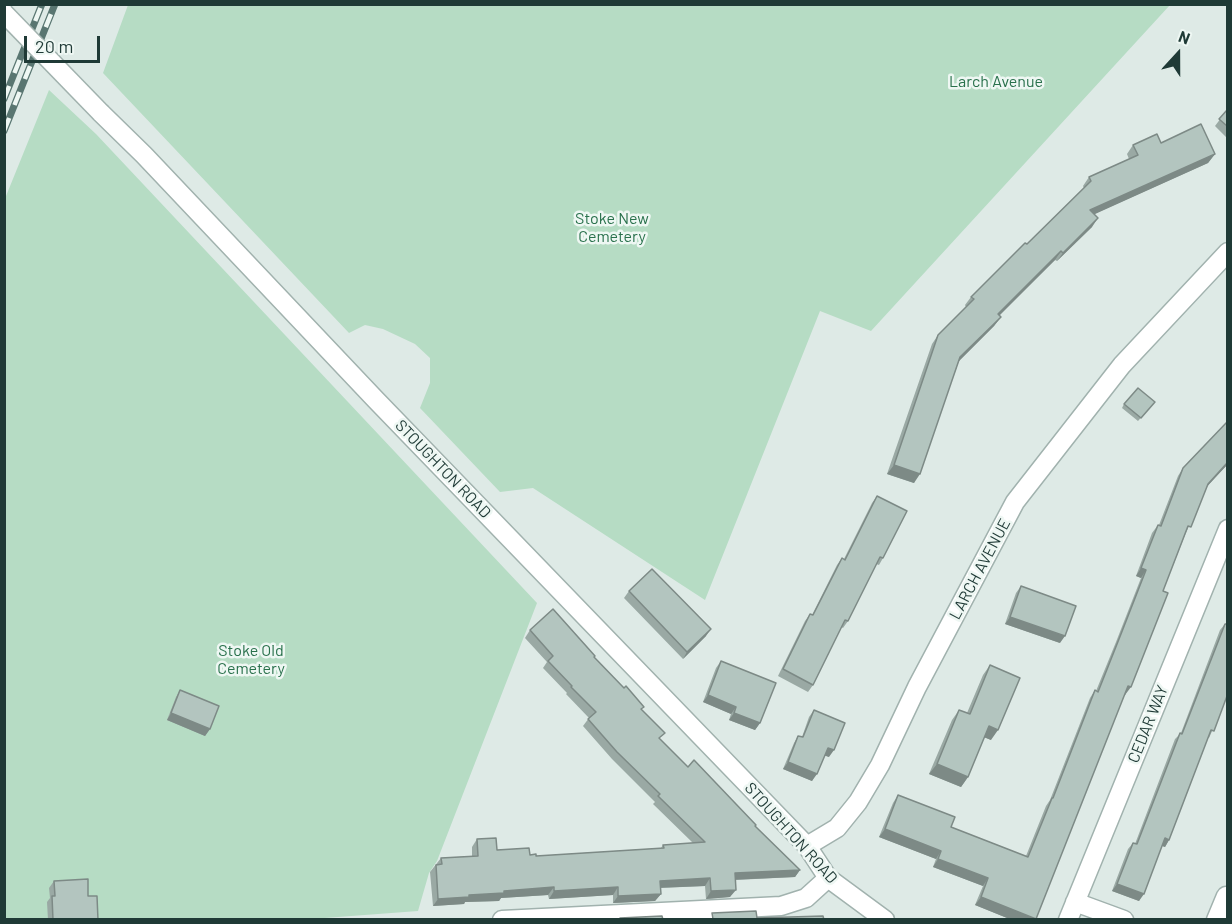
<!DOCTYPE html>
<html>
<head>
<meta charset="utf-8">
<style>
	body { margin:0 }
	#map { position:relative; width:1232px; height:924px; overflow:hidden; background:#deeae6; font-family:Barlow,sans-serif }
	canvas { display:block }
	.frame { position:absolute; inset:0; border:6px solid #1f3a36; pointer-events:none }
	.north { position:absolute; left:1148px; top:24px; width:60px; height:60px; -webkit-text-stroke:4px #eef7f3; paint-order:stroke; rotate:21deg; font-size:16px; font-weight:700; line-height:24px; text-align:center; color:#1f3a36 }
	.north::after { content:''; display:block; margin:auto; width:21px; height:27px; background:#1f3a36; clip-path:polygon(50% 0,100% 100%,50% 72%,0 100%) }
	.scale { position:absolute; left:24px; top:36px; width:76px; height:27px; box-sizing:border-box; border:3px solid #1f3a36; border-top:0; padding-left:8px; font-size:18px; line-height:21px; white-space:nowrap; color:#1f3a36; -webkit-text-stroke:4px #eef7f3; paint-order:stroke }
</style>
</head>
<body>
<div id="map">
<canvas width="1232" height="924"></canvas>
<div class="frame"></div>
<div class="north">N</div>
<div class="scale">20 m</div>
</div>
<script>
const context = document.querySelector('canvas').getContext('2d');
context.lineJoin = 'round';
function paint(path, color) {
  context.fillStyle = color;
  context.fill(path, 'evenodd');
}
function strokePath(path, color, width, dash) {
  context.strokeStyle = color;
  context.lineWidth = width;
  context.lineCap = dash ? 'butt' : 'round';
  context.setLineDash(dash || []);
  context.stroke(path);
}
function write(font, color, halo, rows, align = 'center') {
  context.font = font + ' Barlow,sans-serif';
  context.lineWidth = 5;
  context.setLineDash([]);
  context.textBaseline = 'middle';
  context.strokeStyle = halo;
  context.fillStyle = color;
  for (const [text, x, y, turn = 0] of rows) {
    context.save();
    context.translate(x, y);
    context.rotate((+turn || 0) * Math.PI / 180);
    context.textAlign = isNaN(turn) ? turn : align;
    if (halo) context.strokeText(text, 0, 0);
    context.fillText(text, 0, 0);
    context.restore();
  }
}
paint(new Path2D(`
	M128,5V4L1170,5L871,331L820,311L705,600L533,488L500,492L420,408L430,383V358L415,344L383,329L365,325L349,333L103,73Z
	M49,90L96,134L537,603L437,861L429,873L418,911L298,920L5,919L4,201Z`), '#b6dcc4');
const minor = new Path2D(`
	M101,113L144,155L375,399L807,846L828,878L885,920
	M807,846L837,828L858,802L880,765L917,687L1015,502L1122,365L1228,252
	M1075,902L1124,920
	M502,920L781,906L806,898L828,878
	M1068,920L1228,529
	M1216,920L1226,896`);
strokePath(minor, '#a1b2ae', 21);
strokePath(minor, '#fff', 18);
const rail = new Path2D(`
	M4,99L42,4
	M4,131L55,4`);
strokePath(rail, '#597671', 7);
strokePath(rail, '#eef7f3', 4.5, [14]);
const minorBridge = new Path2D(`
	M4,13L101,113`);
strokePath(minorBridge, '#a1b2ae', 21, []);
strokePath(minorBridge, '#fff', 18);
paint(new Path2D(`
	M1227,110V138L1215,126Z
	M1161,143L1215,154L1208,163L1094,214L1092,227L1057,261L1055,260L999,315L1001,317L994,326L959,361L914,483L887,474L932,344L938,335L966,307L965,305L971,297L1027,244L1084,188L1083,186L1089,177L1129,159L1127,154L1133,145Z
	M1155,402L1138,421L1122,408L1124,404Z
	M1227,422V465L1206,487L1185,535L1163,591L1125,695H1124L1035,920H1012L975,905L983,886L933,867L936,859L879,837L893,803L898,795L951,827L1026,856L1046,806L1050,800L1090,698L1095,690L1096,691L1116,642L1141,578L1136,576L1152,533L1158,525H1159L1178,476L1183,468Z
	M877,496L883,558L879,565L876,564L848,621L843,628L841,627L813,685L808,692L778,676L805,621L810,614L812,615L837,565L842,558L844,559L872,503Z
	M1021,586L1060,643L1005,624L1016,593Z
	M629,591L706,636L683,659L624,598Z
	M1225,624V702L1209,738H1208L1169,840L1165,847L1162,846L1139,901L1112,891L1128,849L1133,843L1135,844L1175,739L1181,733L1220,630Z
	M530,630L594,657L642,710L660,739L688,767L755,826L800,870L795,877L735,880L730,897L706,899L705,886L660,888L661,894L655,901L613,903V895L549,899L548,895L501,898L499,901L465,902L464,904L433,906L430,872L441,858L472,856V847L477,839L497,850L536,856L661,848L663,845L693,843L653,804L655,802L612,759L583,726L589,718L566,694L567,693L543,668L547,662L525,638Z
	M721,661L760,723L755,730L729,720L731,714L703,702L716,668Z
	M990,665L991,740L984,737L968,777L961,787L929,774L952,720L959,710L967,713L983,675Z
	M180,690L210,729L205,736L167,720L176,697Z
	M814,710L829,757L824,755L812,781L783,769L794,743L798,736L802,737L809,717Z
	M54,881L88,896L98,920H48L47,902L50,898L49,888Z`), '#9aa9a4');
paint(new Path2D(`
	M1215,154L1208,163L1084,219L1090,210Z
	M1098,218L1092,227L1057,261L1063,253Z
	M1061,251L1055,260L992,323L998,314Z
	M1001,317L994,326L954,366L960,357Z
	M1227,463V465L1202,492L1208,484Z
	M894,465L920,474L914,483L887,474Z
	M1141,568L1146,570L1141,578L1136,576Z
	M1010,617L1065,636L1060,643L1005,624Z
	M711,629L706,636L683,659L687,652Z
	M1128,686L1131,687L1125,695L1122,694Z
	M708,695L736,707L731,714L703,702Z
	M171,713L210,729L205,736L167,720Z
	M734,713L760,723L755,730L729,720Z
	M989,726L998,730L991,740L981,736Z
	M828,748L834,750L829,757L823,755Z
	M788,762L817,774L812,781L783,769Z
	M937,764L968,777L961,787L929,774Z
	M885,829L941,851L936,859L879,837Z
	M1165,838L1169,840L1165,847L1160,845Z
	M938,859L988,878L983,886L933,867Z
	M800,870L795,877L729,880L735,873Z
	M710,878L705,886L654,888L660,881Z
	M1117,884L1144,894L1139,901L1112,891Z
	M554,887L548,895L501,898L499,901L465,902L464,904L433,906L438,899L504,891Z
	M618,887L613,895L549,899L554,891Z
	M736,890L730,897L706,899L711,891Z
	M661,894L655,901L613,903L618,896Z
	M981,897L1036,919L1012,920L975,905Z`), '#7d8a86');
const building = new Path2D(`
	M1227,110V126L1219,119Z
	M1201,124L1215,154L1090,210L1098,218L1063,253L1061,251L998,314L1001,317L960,357L920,474L894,465L938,335L974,299L971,297L1025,243L1027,244L1091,181L1089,177L1138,155L1133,145L1157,134L1161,143Z
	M1138,388L1155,402L1141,418L1124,404Z
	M1227,422V463L1208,484L1191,527L1188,526L1163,591L1168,593L1131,687L1128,686L1036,919L981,897L988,878L938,859L941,851L885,829L898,795L955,817L951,827L1028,857L1052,798H1053L1095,690L1098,692L1121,634L1146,570L1141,568L1158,525L1161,526L1183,468Z
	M877,496L907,511L883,558L880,557L848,621L845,620L813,685L783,669L810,614L813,615L842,558L845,560Z
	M652,569L711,629L687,652L629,591Z
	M1021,586L1076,606L1065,636L1010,617Z
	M553,609L595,656L594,657L624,688L626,686L644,707L641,709L665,733L659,738L688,767L694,760L756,825L755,826L800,870L735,873L736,890L711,891L710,878L660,881L661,894L618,896V887L554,891V887L504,891V893L469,895V897L438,899L436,865L442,864L441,858L478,856L477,839L496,838L497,850L529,848L530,855L536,854V856L664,848L663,845L705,842L658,796L660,794L617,752L588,719L596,712L571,687L572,686L548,661L553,656L530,630Z
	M1225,624H1227V696L1214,731L1211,730L1169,840L1165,838L1144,894L1117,884L1133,843L1137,844L1180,733L1182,734Z
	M721,661L776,683L760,723L734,713L736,707L708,695Z
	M990,665L1020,678L998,730L989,726L968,777L937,764L959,710L970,714Z
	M180,690L219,706L210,729L171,713Z
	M814,710L845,723L834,750L828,748L817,774L788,762L798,736L803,737Z
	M88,879V896H97L98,920H53L52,896H55L54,881Z
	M756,911L757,918L823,916L824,920H702L713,919L712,913Z
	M662,916L663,920H620V918Z`);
paint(building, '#b3c5bf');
strokePath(building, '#7d8a86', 1.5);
write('16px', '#29714c', '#eef7f3', [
	["Larch Avenue",996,82],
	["Stoke New",612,219],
	["Cemetery",612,237],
	["Stoke Old",251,651],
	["Cemetery",251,669]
]);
write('16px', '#1f3a36', '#eef7f3', [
	["STOUGHTON ROAD",443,469,46],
	["LARCH AVENUE",980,569,-62],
	["CEDAR WAY",1148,724,-68],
	["STOUGHTON ROAD",791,833,48]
]);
</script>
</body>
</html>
